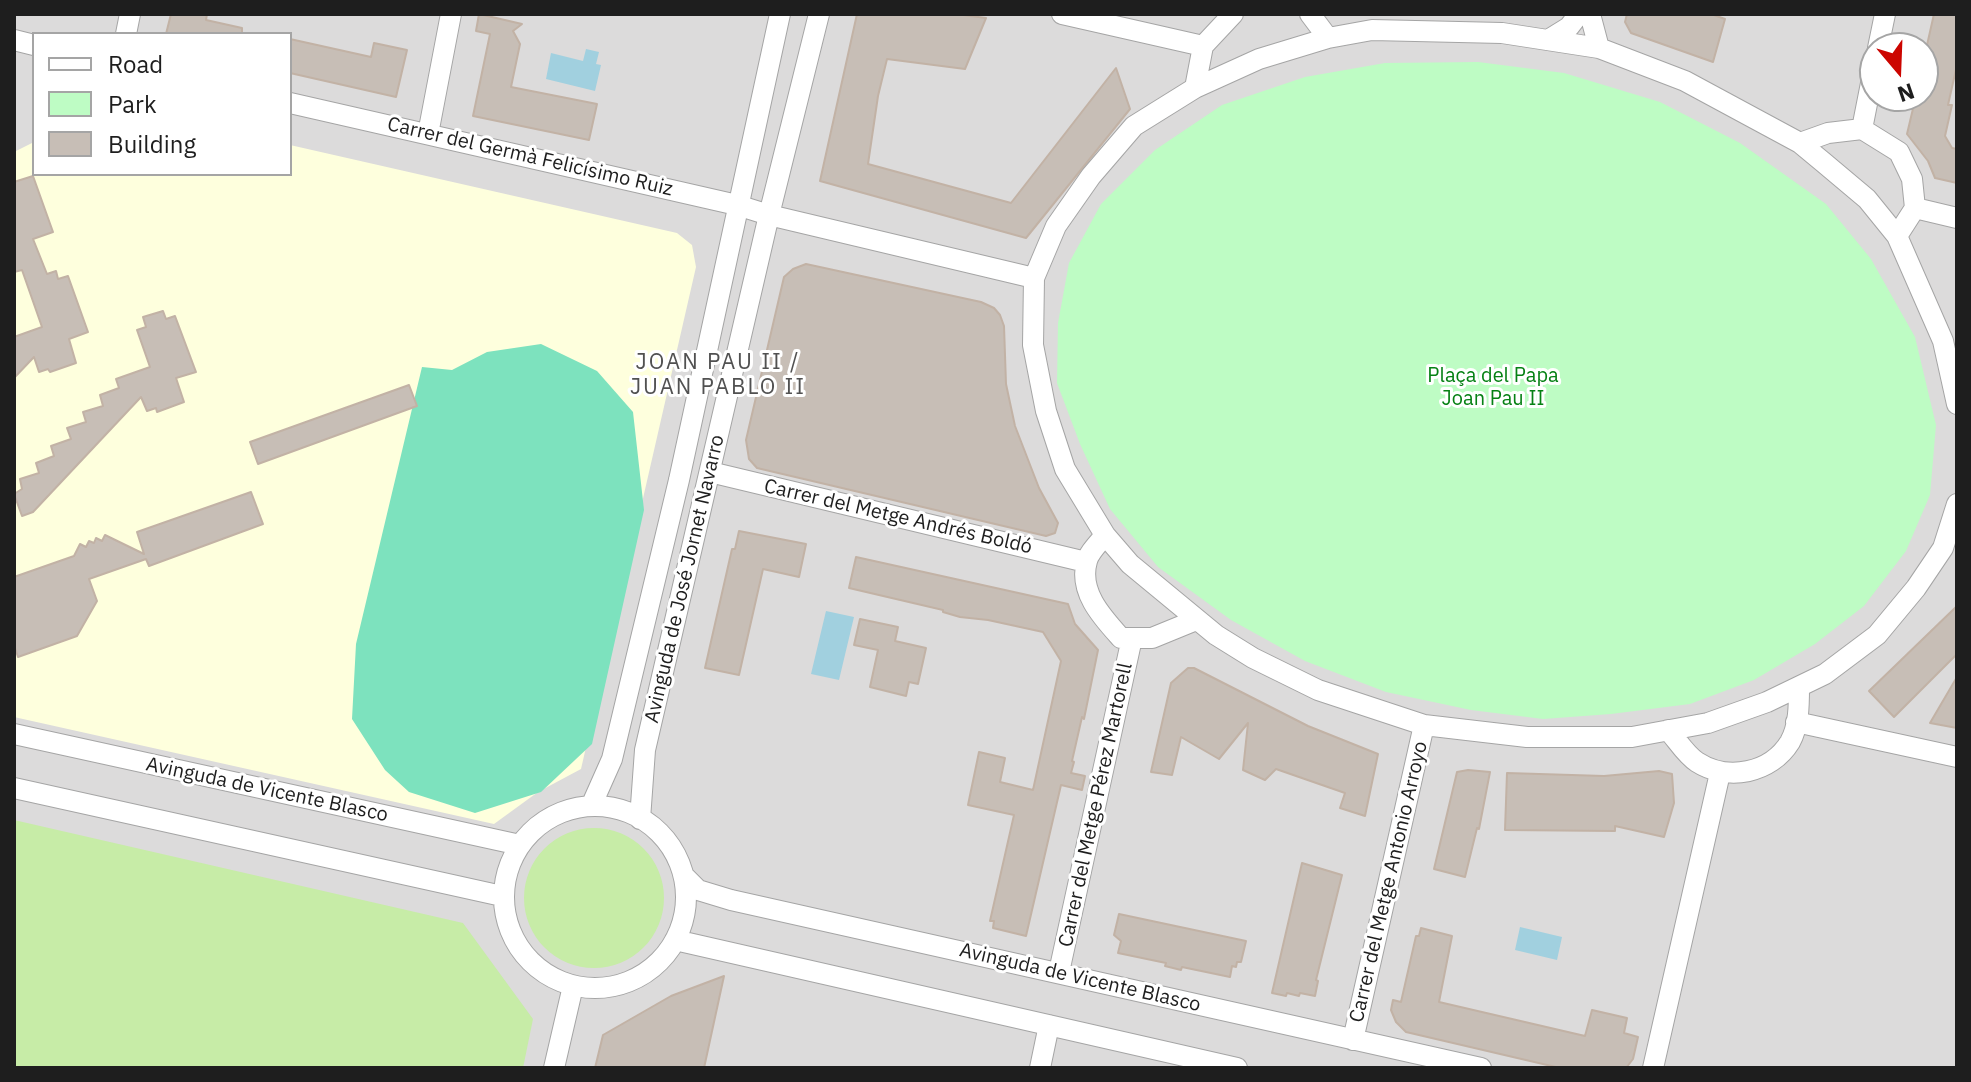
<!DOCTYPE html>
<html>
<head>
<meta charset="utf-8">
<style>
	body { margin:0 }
	#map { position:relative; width:1971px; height:1082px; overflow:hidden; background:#efece3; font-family:"IBM Plex Sans",sans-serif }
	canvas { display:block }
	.frame { position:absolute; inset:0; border:16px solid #1e1e1e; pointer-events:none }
	.legend { position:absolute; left:32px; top:32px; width:260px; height:144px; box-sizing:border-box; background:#fff; border:2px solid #a5a5a5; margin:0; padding:10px 14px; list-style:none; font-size:24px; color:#1e1e1e }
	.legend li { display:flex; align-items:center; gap:16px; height:40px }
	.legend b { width:40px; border:2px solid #a5a5a5 }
	.north { position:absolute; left:1859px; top:32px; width:80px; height:80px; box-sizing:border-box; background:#fff; border:2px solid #a5a5a5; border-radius:50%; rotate:161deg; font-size:22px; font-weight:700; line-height:32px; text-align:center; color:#1e1e1e }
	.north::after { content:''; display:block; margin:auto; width:28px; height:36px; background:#cc0500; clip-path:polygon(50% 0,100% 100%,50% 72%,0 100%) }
</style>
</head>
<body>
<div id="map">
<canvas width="1971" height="1082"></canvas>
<div class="frame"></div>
<ul class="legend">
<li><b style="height:10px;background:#fff"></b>Road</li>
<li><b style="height:22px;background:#befcc4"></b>Park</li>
<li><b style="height:22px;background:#c7beb6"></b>Building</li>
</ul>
<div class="north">N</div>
</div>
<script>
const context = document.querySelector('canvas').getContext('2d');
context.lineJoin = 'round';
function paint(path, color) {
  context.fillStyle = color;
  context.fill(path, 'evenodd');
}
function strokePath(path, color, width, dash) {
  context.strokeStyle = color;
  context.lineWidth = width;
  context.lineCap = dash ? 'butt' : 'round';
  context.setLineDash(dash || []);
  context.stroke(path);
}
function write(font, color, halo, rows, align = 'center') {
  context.font = font + ' "IBM Plex Sans",sans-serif';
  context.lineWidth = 6;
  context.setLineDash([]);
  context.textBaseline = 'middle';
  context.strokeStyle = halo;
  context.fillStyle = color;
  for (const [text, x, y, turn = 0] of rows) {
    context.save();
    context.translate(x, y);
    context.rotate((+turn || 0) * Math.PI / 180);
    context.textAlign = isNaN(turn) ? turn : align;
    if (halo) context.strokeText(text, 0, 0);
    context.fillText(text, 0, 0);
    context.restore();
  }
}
paint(new Path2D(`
	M14,14H1957V1068H14ZM34,34H290V174H34ZM1875,48H1923V96H1875Z`), '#dcdbdb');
paint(new Path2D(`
	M34,142V174H290V145L677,233L692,245L696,267L581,769L538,792L494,824L14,717V152Z`), '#feffdd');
paint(new Path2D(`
	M14,820L463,923L533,1019L523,1068H14Z
	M524 898a70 70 0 1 1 140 0a70 70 0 1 1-140 0Z`), '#c7eca7');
paint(new Path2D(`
	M1478,62L1564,73L1660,102L1740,143L1826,204L1871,259L1915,337L1936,425L1930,495L1906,551L1864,606L1815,644L1754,680L1690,704L1611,714L1543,719L1471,710L1386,692L1305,661L1231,620L1158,567L1110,509L1080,444L1057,383L1058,323L1069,263L1101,204L1155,150L1222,105L1305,77L1385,63Z`), '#befcc4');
paint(new Path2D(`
	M541,344L597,371L633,412L644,510L592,744L541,792L475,813L409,792L385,770L352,719L356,644L422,367L452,370L487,352Z`), '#7de2be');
paint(new Path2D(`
	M586,49L599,52L596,64L601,65L595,91L546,79L551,53L583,61Z
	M826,611L854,617L839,680L811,674Z
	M1520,927L1562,937L1557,960L1515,950Z`), '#a1d0df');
const building = new Path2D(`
	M171,14H207L206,20L242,28V34H166Z
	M479,14L522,24L513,31L520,44L511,87L597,104L589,140L473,116L490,34L476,31Z
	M857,14H956L986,18L965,69L887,59L878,96L868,164L1011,203L1116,68L1130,109L1026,238L820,181Z
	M1627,14H1711L1725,19L1713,62L1631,33L1625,22Z
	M1934,14H1957V65L1948,105H1952L1945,136L1952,148L1957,149V183L1935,178L1928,161L1907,134L1916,96H1923V63Z
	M290,39L371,57L374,43L407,50L396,97L290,73Z
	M33,176L53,232L33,239L47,274L56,271L58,279L68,276L88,332L69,339L76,363L50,372L48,369L39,372L34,357L14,378V337L42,327L22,270L14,272V182Z
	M806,264L981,302L994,308L1000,315L1004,326L1006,384L1015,426L1039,488L1058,523L1055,533L1046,536L757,468L749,459L746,440L784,277L793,269Z
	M163,311L166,319L175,316L196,372L176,378L184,402L157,412L156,408L147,411L141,397L33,512L22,516L14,494L22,489L20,479L39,473L36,463L54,456L51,446L71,439L67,428L86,422L83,412L103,406L100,395L119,388L116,379L150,367L137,330L146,327L143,317Z
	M409,385L417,406L258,464L250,442Z
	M251,492L263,524L149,566L146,559L89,579L97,601L77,636L18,657L14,645V577L74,556L80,544L86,547L89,541L94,543L96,538L102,541L105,535L144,554L137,532Z
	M739,531L806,544L799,577L763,569L739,675L705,668L732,549H735Z
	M856,557L1068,604L1075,624L1098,650L1084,719L1082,717L1072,761L1074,762L1071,773L1085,776L1082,790L1061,785L1026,936L993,928L994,921H990L1014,815L968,805L979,752L1005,758L1000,782L1033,790L1061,661L1043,632L988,620L960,617L943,612V610L849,588Z
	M1957,606V654L1894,717L1869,691Z
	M860,619L898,627L895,641L926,648L918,684L909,682L906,696L870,687L878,650L854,645Z
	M1188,668H1194L1308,726L1378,754L1365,816L1340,808L1345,793L1276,769L1265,780L1243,770L1248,723L1219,759L1181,737L1172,775L1151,772L1171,683Z
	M1957,677V728L1930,723Z
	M1468,770L1490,772L1479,829L1477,828L1465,877L1434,869L1457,772Z
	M1659,771L1672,774L1674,803L1664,837L1615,826V831L1505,830L1507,773L1604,776Z
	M1302,863L1342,875L1316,980L1318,981L1315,996L1300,993L1299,996L1287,993L1286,996L1272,993Z
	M1119,914L1246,941L1241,962H1237L1236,967L1232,966L1230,977L1182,967L1181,970L1165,966L1166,963L1118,953L1121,941L1114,935Z
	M1421,928L1452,936L1439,1002L1585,1036L1592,1010L1627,1018L1624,1033L1638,1037L1633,1059L1626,1068H1560L1406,1032L1396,1022L1391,1010L1393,1000L1401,1002L1416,936H1419Z
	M724,976L704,1068H595L603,1035L671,996Z`);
paint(building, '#c7beb6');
strokePath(building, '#c2b2a5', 2);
const minor = new Path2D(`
	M1062,14L1203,46
	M1310,14L1328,38
	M1590,14L1599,48
	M126,34L130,14
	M14,40L34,45
	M1548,40L1569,27L1579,14
	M1878,48L1885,14
	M1195,88L1203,46L1233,14
	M290,103L737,205L769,215L1034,278
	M1862,129L1875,63
	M428,134L451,14
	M1800,143L1828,133L1862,129L1899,152L1912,179L1915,208L1897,236
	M1915,208L1957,218
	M1957,404L1943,341L1897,236L1867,199L1823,162L1800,143L1685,81L1599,48L1502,33L1372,30L1328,38L1259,59L1195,88L1134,126L1091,176L1056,226L1034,278L1033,345L1046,411L1065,469L1105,535L1130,564L1216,635L1253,658L1318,690L1424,725L1527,737H1632L1708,723L1767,702L1825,674L1877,635L1916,588L1943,548L1957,504
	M710,472L1086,562
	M1105,535C1099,543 1089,552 1087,561C1078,592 1103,618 1121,638H1152L1196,620
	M1796,722L1957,757
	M1668,730C1677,740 1686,755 1697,762C1728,782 1771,773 1790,742C1799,726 1799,705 1799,687
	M14,734L520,845
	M14,788L502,896
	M592,804L612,759L679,480L780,14
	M504 897a91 91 0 1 1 182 0a91 91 0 1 1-182 0Z
	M640,819L645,750L769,215L819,14
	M685,877L698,890L731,900L1481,1068
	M675,940L1237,1068
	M1059,972L1132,638
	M1353,1040L1424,725
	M554,1068L573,986
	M1040,1068L1049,1025
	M1653,1068L1720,773`);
strokePath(minor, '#a5a5a5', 22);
strokePath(minor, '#fff', 20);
write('20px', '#1e1e1e', '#fff', [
	["Carrer del Germà Felicísimo Ruiz",530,157,13],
	["Carrer del Metge Andrés Boldó",898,517,13],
	["Avinguda de José Jornet Navarro",685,579,-77],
	["Avinguda de Vicente Blasco",267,790,12],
	["Carrer del Metge Pérez Martorell",1096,805,-78],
	["Carrer del Metge Antonio Arroyo",1389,882,-77],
	["Avinguda de Vicente Blasco",1080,978,13]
]);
write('20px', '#068114', '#fff', [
	["Plaça del Papa",1493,376],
	["Joan Pau II",1493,399]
]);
context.letterSpacing = '2px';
write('22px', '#515151', '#fff', [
	["JOAN PAU II /",718,363],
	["JUAN PABLO II",718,388]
]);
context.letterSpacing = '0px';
</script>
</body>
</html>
